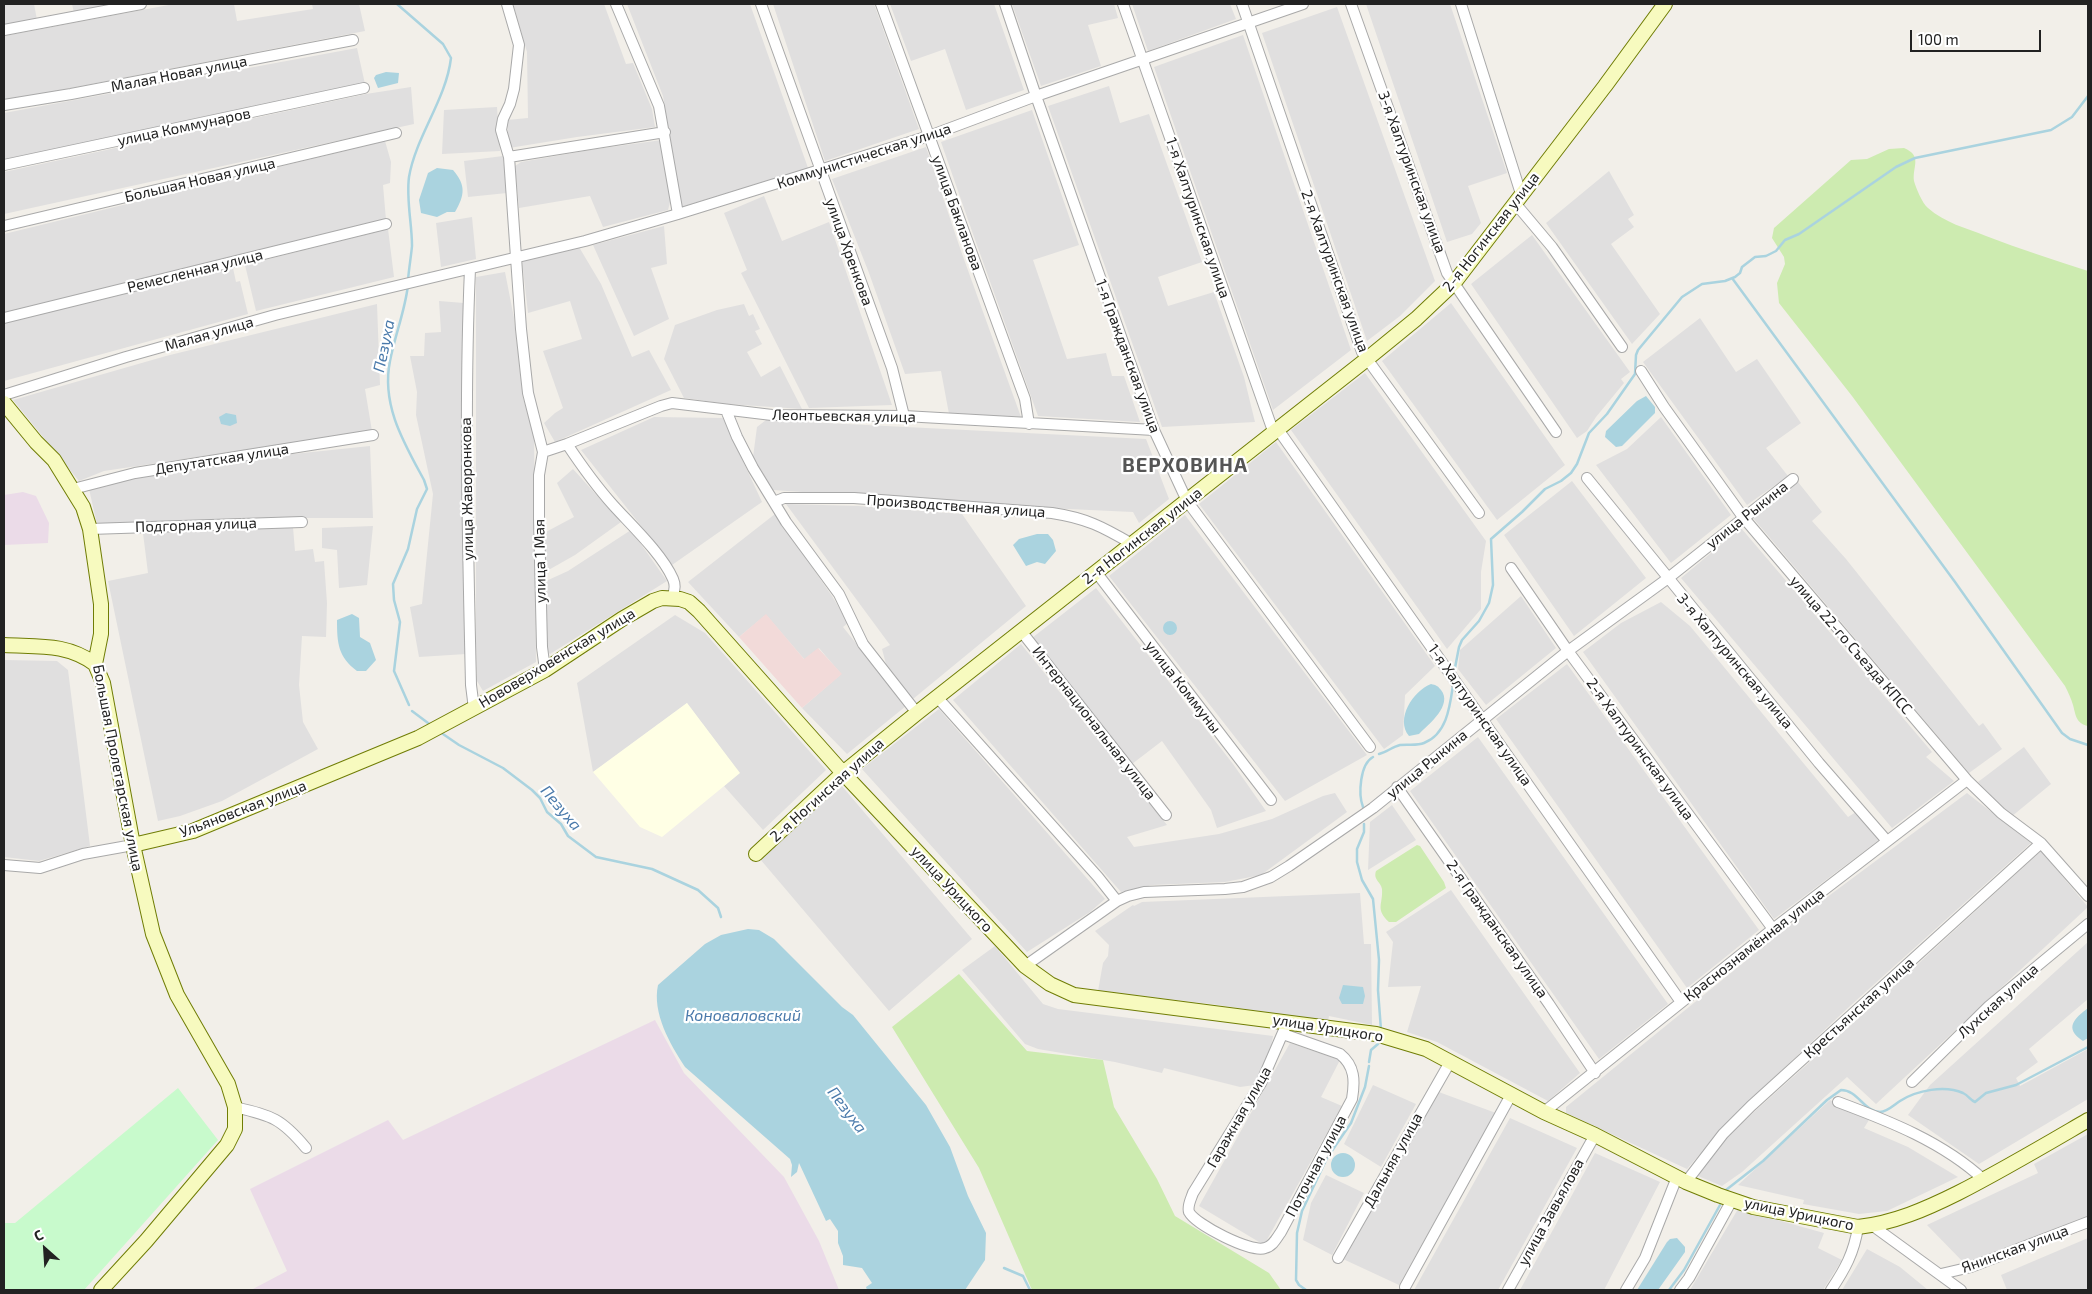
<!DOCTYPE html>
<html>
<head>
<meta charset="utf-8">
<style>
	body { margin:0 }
	#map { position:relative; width:2092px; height:1294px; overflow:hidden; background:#f2efe9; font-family:"Exo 2",sans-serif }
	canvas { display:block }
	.frame { position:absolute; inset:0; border:5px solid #222; pointer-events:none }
	.north { position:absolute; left:20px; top:1224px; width:50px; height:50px; -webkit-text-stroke:4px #fff; paint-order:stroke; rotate:334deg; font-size:14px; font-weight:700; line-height:20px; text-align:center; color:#222 }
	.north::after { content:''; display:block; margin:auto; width:18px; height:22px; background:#222; clip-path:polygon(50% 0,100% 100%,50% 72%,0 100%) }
	.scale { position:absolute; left:1910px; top:30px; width:131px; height:22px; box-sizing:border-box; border:2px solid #222; border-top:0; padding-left:6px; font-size:15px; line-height:18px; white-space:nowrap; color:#222; -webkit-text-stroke:4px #fff; paint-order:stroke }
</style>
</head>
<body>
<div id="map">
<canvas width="2092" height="1294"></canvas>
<div class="frame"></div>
<div class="north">С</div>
<div class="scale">100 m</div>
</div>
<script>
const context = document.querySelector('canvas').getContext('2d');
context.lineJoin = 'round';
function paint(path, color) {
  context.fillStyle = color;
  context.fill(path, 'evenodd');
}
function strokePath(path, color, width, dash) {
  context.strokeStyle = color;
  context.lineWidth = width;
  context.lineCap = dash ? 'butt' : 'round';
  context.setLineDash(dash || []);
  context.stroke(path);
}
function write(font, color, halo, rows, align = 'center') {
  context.font = font + ' "Exo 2",sans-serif';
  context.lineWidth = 4.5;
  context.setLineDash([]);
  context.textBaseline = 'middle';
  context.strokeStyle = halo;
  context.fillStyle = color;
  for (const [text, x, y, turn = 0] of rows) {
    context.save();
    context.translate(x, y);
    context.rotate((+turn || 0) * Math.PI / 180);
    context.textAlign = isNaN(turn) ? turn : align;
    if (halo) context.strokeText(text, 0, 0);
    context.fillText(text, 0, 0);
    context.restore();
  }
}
paint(new Path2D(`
	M4,4H34L37,20L4,26Z
	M72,4H124L74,13Z
	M174,4H234L237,21L313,9L312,4H359L365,31L4,101V36Z
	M513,4H604L626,64L633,63L652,109L655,127L577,137L509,148L507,120L528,118L527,52Z
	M627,4H750L808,168L682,207L663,96Z
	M773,4H874L919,129L825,161Z
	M890,4H994L1024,90L966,110L945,49L911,61Z
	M1012,4H1114L1118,18L1088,25L1101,66L1041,86Z
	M1132,4H1230L1236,19L1148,51Z
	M1366,4H1450L1507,173L1468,186L1481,223L1472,234L1447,242Z
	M1337,7L1435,281L1400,316L1367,341L1262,33Z
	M1243,35L1351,350L1273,410L1154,67Z
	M357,48L365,84L4,160V113Z
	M1109,86L1120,123L1149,114L1202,262L1158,277L1168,306L1214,292L1244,377L1255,422L1162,427L1048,106Z
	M411,87L414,124L4,214V172L366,94Z
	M497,107L500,151L442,154L444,110Z
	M1032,110L1079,245L1033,260L1067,359L1106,353L1112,376H1124L1140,422L1038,416L973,234L941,142Z
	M662,140L672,195L668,210L603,227L590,196L519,208L515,166L521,162L596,149Z
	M385,141L391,162L390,183L383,185L386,220L4,313V234Z
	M926,147L961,251L1021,417L949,414L941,371L905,374L869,273L832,179Z
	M503,156L507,193L468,197L464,161Z
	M1609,171L1634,215L1628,219L1634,227L1611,244L1660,314L1632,344L1546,223Z
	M764,196L782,241L829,222L892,405L809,408L741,273L747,270L724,213Z
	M472,217L476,259L441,267L436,223Z
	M664,226L667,264L651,268L669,319L634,336L593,245Z
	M388,229L394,277L256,311L245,265Z
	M1532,235L1630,372L1621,379L1624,383L1596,417L1587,431L1577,438L1471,284Z
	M579,247L601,284L632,357L649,350L671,390L555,442L544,423L555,413L563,408L543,351L582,339L570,301L528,313L522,261Z
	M233,268L236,282L240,281L248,314L4,381V323Z
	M505,272L514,318L523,398L534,430L536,662L483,691L477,681L476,644V277Z
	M439,301L464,303L466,654L419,657L410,607L422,604L433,494L416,415L417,392L410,356H424L425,333L441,332Z
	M1451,303L1565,465L1497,520L1382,361Z
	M377,304L380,385L365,389L372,431L104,471L79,481L13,400L166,356Z
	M744,304L749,316L753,314L760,329L755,331L762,344L747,352L761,377L780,366L802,409L727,404L684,398L664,359L675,325L717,310Z
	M1700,318L1736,372L1757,359L1801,423L1766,448L1788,476L1747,505L1643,362Z
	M1365,373L1486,541L1481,572V609L1447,649L1291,430Z
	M654,417L723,418L762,502L672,565L581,450Z
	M1661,417L1731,515L1671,563L1596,465L1627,449Z
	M766,420L1146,439L1169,499L1139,523L1133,512L1025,507L773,490L753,457L757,427Z
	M1276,442L1435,666L1405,695L1403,735L1384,749L1199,504Z
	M370,446L373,518H306L97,524L89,489L141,477L293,454Z
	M573,469L621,522L575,555L545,572L544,533L574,517L557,483Z
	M1572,481L1646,578L1574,636L1504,535Z
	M1798,482L1822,512L1812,521L1846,559L1979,726L1983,723L2002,749L1969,773L1753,518Z
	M786,504L859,506L962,514L1026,606L913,699L886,664L882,649L890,645Z
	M775,514L832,596L848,623L843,627L906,706L847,754L802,708L841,674L819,648L805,660L766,615L739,637L688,582Z
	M1185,515L1367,755L1285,801L1109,576Z
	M373,526L367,585L339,588L337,550L322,548V528Z
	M293,527L295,551L313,549L315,562L324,561L327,603L326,637L302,636L299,685L303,722L318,749L222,801L180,816L158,821L108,581L148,573L143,533Z
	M1741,528L1932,752L1926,757L1954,781L1892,828L1681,578Z
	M631,530L667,581L550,654L546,649V581L568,571Z
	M1096,588L1233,764L1266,811L1217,828L1211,810L1162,741L1132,764L1032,638Z
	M1521,596L1556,648L1486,705L1458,669L1460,650Z
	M1661,602L1690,626L1848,817L1856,812L1879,840L1774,919L1583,652L1621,623Z
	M675,615L705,633L826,770L763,830L724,786L739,773L687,703L593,772L577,683Z
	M1021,644L1167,825L1127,837L1134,847L1219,834L1272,819L1323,796L1335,793L1347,812L1261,875L1225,882L1152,885L1121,892L953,700Z
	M4,660L57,661L68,670L90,846L39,861L4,857Z
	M1567,664L1759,930L1687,988L1496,719Z
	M939,709L1105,899L1090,912L1027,952L862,769Z
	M1478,737L1668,1004L1599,1059L1410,791Z
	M2024,747L2051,784L2011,817L1999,806L1978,782Z
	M841,785L972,939L889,1011L760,859Z
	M1967,793L2031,843L1850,1006L1731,1118L1687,1169L1566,1113V1107L1791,924Z
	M1392,805L1416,840L1368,870L1370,822Z
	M2041,851L2088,907L1876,1104L1847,1077L1742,1172L1722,1186L1698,1176L1725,1138L1871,1007Z
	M1451,890L1580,1073L1548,1101L1437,1042L1407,1032L1421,986L1388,987L1393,942L1386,932Z
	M1360,893L1364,944H1371L1372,1025L1329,1016L1328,1021L1211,1004L1098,991L1103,963L1108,956L1109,945L1095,931L1133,905L1134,906L1142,902Z
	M2088,942V999L2029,1049L2038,1062L2016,1078L2020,1086L2088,1049V1099L1979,1164L1908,1115L1930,1085Z
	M995,946L1043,1004L1058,1009L1273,1036L1270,1054L1255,1085L1240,1087L1164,1068L1162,1073L1115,1062L1038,1049L1025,1044L962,970Z
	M1290,1043L1340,1060L1321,1097L1342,1106L1264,1245L1199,1206Z
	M1373,1085L1416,1104L1381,1167L1344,1144Z
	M1436,1091L1496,1113L1399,1285L1343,1259Z
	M1830,1100L1869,1120L1864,1128L1908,1147L1958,1177L1887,1211L1859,1214L1803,1204L1804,1200L1738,1185Z
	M1510,1118L1577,1148L1498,1290H1414Z
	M2088,1134V1219L1965,1264L1927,1225L2038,1173L2034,1164Z
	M1595,1153L1660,1182L1604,1290H1520Z
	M1326,1175L1364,1193L1332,1255L1303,1240L1311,1203Z
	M1738,1209L1824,1233L1818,1248L1842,1260L1823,1290H1690Z
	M2088,1238V1290H2007L2001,1275Z
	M1867,1249L1900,1267L1928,1290H1842Z`), '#e0dfdf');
paint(new Path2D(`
	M766,614L804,659L818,648L842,674L802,708L739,637Z`), '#f2dad9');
paint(new Path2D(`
	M23,492L36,496L49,523L48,543L4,545V495Z
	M655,1020L684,1073L784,1177L819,1241L839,1290H251L287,1271L250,1189L388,1120L403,1140Z`), '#ebdbe8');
paint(new Path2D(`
	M687,703L740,773L662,837L640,827L593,772Z`), '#ffffe5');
paint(new Path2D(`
	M1904,148C1923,156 1912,167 1914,181C1916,188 1922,203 1928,208C1945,223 1966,228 1986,236C2020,249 2054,260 2088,271V726C2076,723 2076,716 2073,705C2071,698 2068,692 2065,686L1852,396L1779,303L1777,283L1785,264L1784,257L1772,238L1774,228L1851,160L1867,159L1889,149Z
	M1417,845L1420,846L1444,882L1446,888L1396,922H1389C1375,909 1383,905 1382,889C1381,882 1373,880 1376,871Z
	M959,974L1027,1051L1103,1060L1114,1107L1157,1179L1175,1216L1269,1273L1281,1290H1032L979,1168L892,1027Z`), '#cdebb0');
paint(new Path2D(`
	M178,1088L218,1140L84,1290H4V1223H15Z`), '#c8facc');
paint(new Path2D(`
	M386,72L399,73L398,83L378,88L374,78L376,75Z
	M437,168L453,170C466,185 465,195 455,212H447L437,217L421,213L419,200L428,173Z
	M1646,396L1655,407V413L1622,446L1616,447L1605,437L1606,431L1637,401Z
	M226,413L236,415L237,423L230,426L221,424L219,417Z
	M1037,534H1048L1053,540L1056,551L1045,564L1037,562L1026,566L1013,545L1019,539Z
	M352,614L359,618L360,637L370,643L376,660L366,671H357C338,657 337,643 337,620Z
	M1163 628a7 7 0 1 1 14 0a7 7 0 1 1-14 0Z
	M1431,684C1436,685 1438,686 1441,690C1453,705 1429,724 1419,734L1409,736C1395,719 1413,691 1431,684Z
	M748,929L759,930L774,939L842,1007L853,1015L926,1105L950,1147L968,1196L986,1233L985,1260L965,1290H867L866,1287L872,1283L862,1268L843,1265V1256L838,1243V1231L830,1219L826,1221L799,1163L797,1172L791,1177L792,1165L790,1159L685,1067C670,1044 652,1013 658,985L705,944L721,935Z
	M1343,985L1363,987L1365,996L1363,1004H1342L1339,998Z
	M2088,1008V1038L2083,1041C2063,1028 2075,1018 2088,1008Z
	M1331 1165a12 12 0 1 1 24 0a12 12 0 1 1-24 0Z
	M1677,1238L1685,1247V1252L1658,1290H1637L1667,1242L1670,1239Z`), '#aad3df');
strokePath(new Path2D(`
	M397,4L443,44L451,58C446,100 416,136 409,177C406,200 412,223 412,246C411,257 409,268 408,280
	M1732,278L1955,582L2062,733L2070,739L2088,745
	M408,285C405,311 395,335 390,361C381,405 404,443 424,480L427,489L417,509L408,549L393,584L394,600L400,622L394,671L409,705
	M1454,673L1459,647L1462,640L1479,621L1489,603L1493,585L1491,539L1522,512L1545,489L1561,481L1571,473L1577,464L1589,433L1607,414L1635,374L1636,355L1638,350L1682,297L1702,284L1725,281L1735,277L1740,273L1742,267L1755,257L1766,256L1776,251L1785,240L1799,234L1896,167L1915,158L2051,130L2072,117L2088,96
	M412,711L432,726
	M440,732L459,745L503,768L532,790L540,798L547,812L561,824L568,836L596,857L652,869L698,890L718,908L721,917
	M1379,754C1387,752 1392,747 1400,745C1408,744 1417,746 1424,743C1447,734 1450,706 1453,685
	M1363,807C1358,794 1360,764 1373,757
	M1364,824V832L1357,849V862L1362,880L1373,899L1379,960L1378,990L1381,1030
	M1369,1062L1371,1050L1378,1044
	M1726,1190L1763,1161L1827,1100L1841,1090C1858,1090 1864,1112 1880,1112C1887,1112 1894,1105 1900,1101C1917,1090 1945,1085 1963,1093C1969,1096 1970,1100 1975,1102L1986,1093L2016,1085L2088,1047
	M1004,1268L1023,1276L1030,1290
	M1306,1290L1299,1285L1296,1280L1297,1233L1302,1211L1327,1158L1351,1123L1365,1087L1369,1066
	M1669,1290L1684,1270L1720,1205`), '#aad3df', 2.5);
const street = new Path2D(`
	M507,4L519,45L514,89L510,104L503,119L501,130L509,157L521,329L528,393L543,452L539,475V518L542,647L545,670
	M616,4L659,106L678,214
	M761,4L892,368L904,416
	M881,4L1025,399L1029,424
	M1005,4L1036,96L1154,430L1187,501L1370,747
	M1123,4L1273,431
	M1242,4L1362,352L1479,513
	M1351,4L1447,273L1556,432
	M1461,4L1521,194
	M4,30L141,4
	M4,105L71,94L353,40
	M509,157L665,132
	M4,165L364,88
	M1515,203L1552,247L1622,347
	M4,226L396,133
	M470,269C464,407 468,546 471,685L474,709
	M4,318L386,224
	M1641,371L1664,407L1743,517L1967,780L2001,813L2041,843L2088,896
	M4,395L126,357L275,315L585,241L678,214L929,136L1036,96L1303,4
	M726,410L737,437L753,468L786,522L839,594L863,644L917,713
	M1277,428L1681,1002
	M567,444C581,465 596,486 613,505C632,526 662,554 673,579C676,586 675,591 672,597
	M543,452L567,444L661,406L672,403L772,415L904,416L1154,430
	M1587,478L1819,763L1887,841
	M73,489L135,473L373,435
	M774,502L784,498H854L1052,513C1086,518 1103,527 1132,544
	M90,529L302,522
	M1511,568L1568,651L1773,929
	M1096,572L1271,800
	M1021,631L1166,815
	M937,697L1098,877L1117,901
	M1397,787L1549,1004L1595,1073
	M4,865L40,868L83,854L133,845
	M1025,966L1117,901L1128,896L1144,892L1225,889L1243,887L1271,877L1289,866L1373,808L1568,651L1667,579L1793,479
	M1283,1034L1340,1054C1355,1066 1355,1081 1352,1099L1281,1232C1276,1239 1273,1246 1265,1248C1251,1253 1196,1225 1189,1212C1187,1206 1191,1199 1193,1193L1261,1083L1288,1021
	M1912,1082L1989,1006L2088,924
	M1838,1102C1889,1121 1943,1142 1984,1180
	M235,1107C272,1116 281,1118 306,1148
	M1544,1112L1773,929L1967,780
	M1686,1182L1723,1134L1751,1106L2041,843
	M1873,1226L1961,1290
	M1338,1258L1450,1062
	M1941,1274L1971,1267L2088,1222
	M1405,1287L1511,1095
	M1508,1290L1595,1135
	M1626,1290L1645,1258L1677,1177
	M1680,1290L1689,1278L1732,1200
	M1831,1290C1845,1269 1854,1253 1858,1227`);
const secondary = new Path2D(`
	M4,403L36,442L54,460L83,507L90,529L101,604V634L95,664L103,683L133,845L153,934L177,995L228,1084L235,1107V1129L227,1145L146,1241L101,1290
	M4,645C38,647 66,643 95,664
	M133,845L193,831L418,738L545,670L622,619L653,601L662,598L680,599L689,602L699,611L843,773L1025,966L1050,984L1074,995L1376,1034L1426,1049L1544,1112L1595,1135L1686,1182L1718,1195L1753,1207L1858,1227C1894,1223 1926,1209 1958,1193C2003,1170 2045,1145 2088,1120
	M756,854L843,773L917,713L1367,359L1416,319L1454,283L1605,86L1665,4`);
strokePath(street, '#a9a9a9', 12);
strokePath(secondary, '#707d05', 16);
strokePath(street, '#fff', 10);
strokePath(secondary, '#f7fabf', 14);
write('15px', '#222', '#fff', [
	["Малая Новая улица",179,74,-11],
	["улица Коммунаров",184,127,-12],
	["Коммунистическая улица",864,156,-18],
	["3-я Халтуринская улица",1412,172,70],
	["Большая Новая улица",200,180,-13],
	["улица Бакланова",957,213,70],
	["1-я Халтуринская улица",1198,218,71],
	["2-я Ногинская улица",1491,232,-52],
	["улица Хренкова",849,252,70],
	["Ремесленная улица",195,271,-14],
	["2-я Халтуринская улица",1335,271,70],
	["Малая улица",209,334,-16],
	["1-я Гражданская улица",1128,356,70],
	["Леонтьевская улица",844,416,1],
	["Депутатская улица",222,459,-9],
	["улица Жаворонкова",467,489,-91],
	["Производственная улица",956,506,4],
	["улица Рыкина",1747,515,-38],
	["Подгорная улица",196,525,-2],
	["2-я Ногинская улица",1142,536,-38],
	["улица 1 Мая",540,561,-91],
	["улица 22-го Съезда КПСС",1851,645,49],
	["Нововерховенская улица",557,658,-31],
	["3-я Халтуринская улица",1735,661,50],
	["улица Коммуны",1183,687,52],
	["1-я Халтуринская улица",1480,715,55],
	["Интернациональная улица",1094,723,52],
	["2-я Халтуринская улица",1640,749,54],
	["улица Рыкина",1427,764,-39],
	["Большая Пролетарская улица",118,768,79],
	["2-я Ногинская улица",827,790,-42],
	["Ульяновская улица",243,809,-21],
	["улица Урицкого",952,889,47],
	["2-я Гражданская улица",1497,929,55],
	["Краснознамённая улица",1754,945,-38],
	["Лухская улица",1998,1001,-42],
	["Крестьянская улица",1859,1008,-42],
	["улица Урицкого",1328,1028,9],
	["Гаражная улица",1239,1117,-60],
	["Дальняя улица",1393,1160,-61],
	["Поточная улица",1316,1166,-62],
	["улица Завьялова",1551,1212,-61],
	["улица Урицкого",1799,1214,12],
	["Янинская улица",2015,1249,-20]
]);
write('italic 16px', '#4a7aab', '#fff', [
	["Пезуха",384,346,-78],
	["Пезуха",561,808,50],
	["Коноваловский",743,1016],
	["Пезуха",847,1110,53]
]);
context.letterSpacing = '1px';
write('bold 20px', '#555', '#fff', [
	["ВЕРХОВИНА",1185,465]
]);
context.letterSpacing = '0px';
</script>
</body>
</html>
